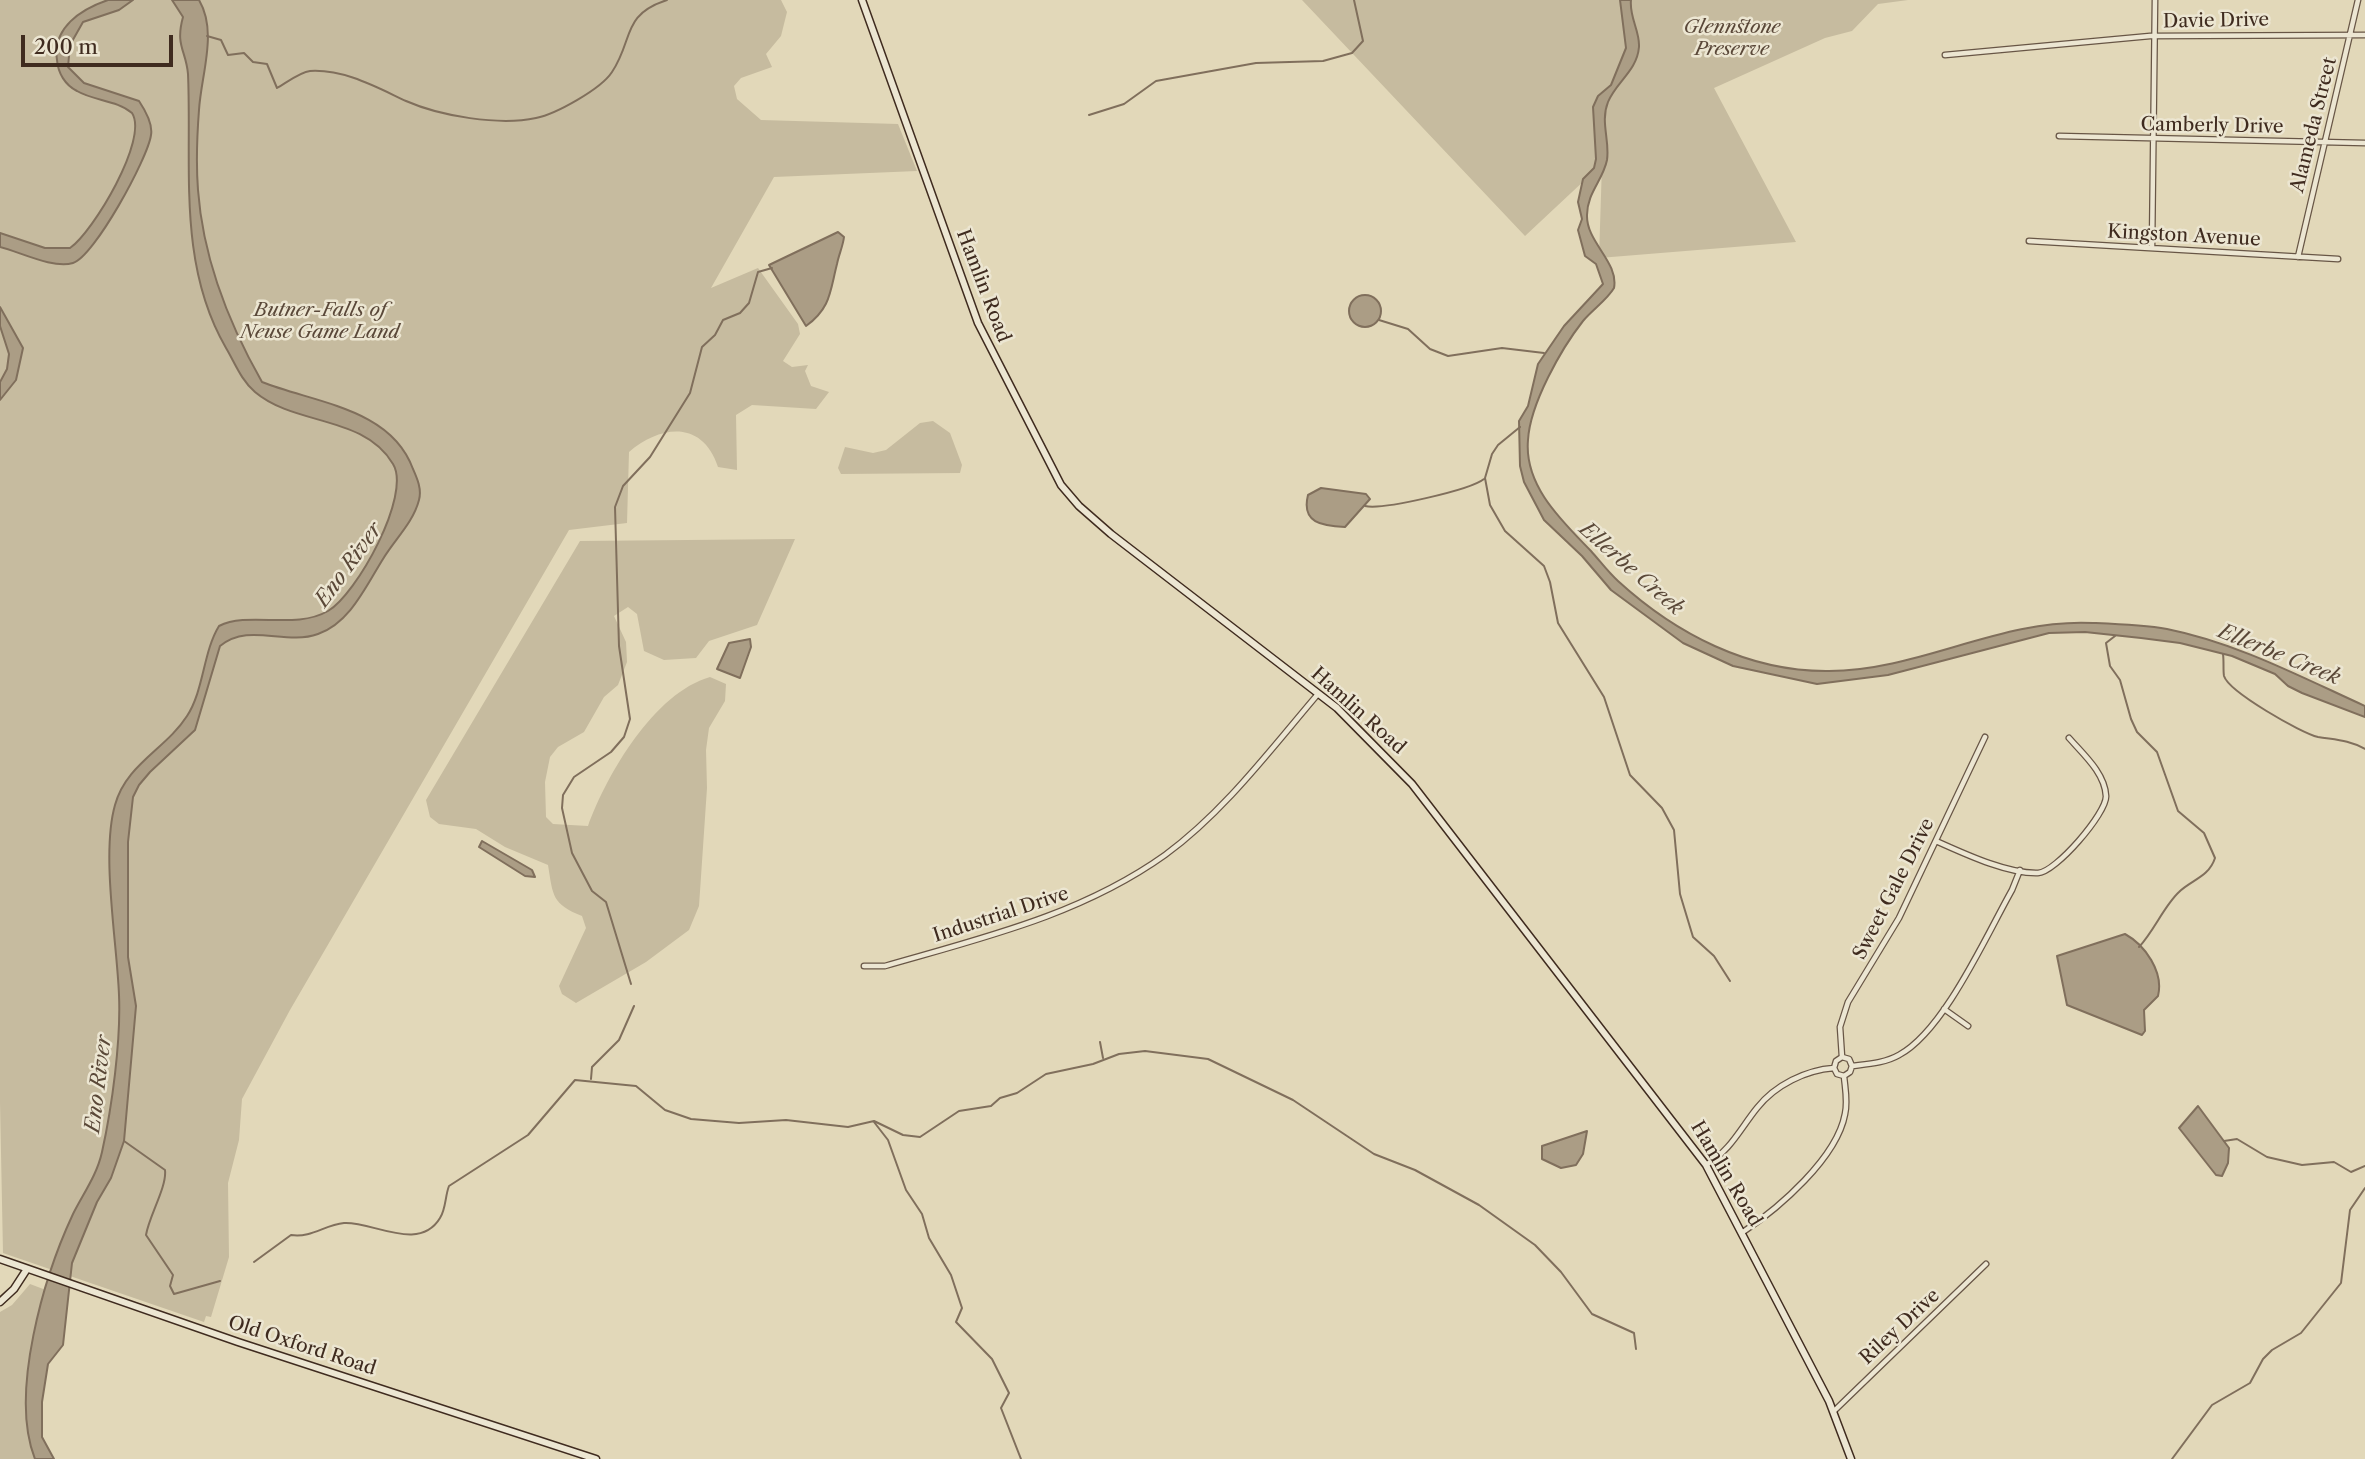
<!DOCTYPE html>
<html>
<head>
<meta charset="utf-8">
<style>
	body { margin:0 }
	#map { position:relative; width:2365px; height:1459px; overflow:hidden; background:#e2d8b9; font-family:"Libre Caslon Text",serif }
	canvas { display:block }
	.scale { position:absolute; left:21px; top:35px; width:152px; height:32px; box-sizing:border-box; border:4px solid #3f2b1f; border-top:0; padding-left:9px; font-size:21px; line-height:24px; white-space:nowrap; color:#3f2b1f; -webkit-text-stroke:5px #ece6d2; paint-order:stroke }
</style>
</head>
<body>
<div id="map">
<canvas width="2365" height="1459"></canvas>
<div class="scale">200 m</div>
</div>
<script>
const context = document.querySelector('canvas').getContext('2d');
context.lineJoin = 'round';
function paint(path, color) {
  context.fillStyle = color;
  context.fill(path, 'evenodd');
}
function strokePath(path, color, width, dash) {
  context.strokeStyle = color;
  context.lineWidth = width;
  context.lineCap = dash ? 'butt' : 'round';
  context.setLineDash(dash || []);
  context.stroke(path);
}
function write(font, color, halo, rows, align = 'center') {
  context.font = font + ' "Libre Caslon Text",serif';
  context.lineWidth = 5;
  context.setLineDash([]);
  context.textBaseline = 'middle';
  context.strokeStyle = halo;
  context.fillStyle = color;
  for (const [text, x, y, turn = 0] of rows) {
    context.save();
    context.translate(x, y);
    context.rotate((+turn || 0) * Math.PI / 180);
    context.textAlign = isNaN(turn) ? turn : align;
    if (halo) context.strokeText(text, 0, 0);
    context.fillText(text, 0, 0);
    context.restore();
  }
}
paint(new Path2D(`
	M0,0H781L787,12L781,36L766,54L772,67L741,78L734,86L737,99L761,120L898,124L917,171L774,177L711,288L758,268L798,324L800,334L783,361L792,367L808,365L805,371L811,386L829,392L816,409L752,405L736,415L737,470L718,467C703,421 662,424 629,452L627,523L569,530L290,1010L242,1099L239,1140L228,1183L229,1257L211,1317L206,1316L204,1322L3,1253L0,1102Z
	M1302,0H1908L1878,4L1852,31L1825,38L1714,88L1796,242L1599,258L1602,164L1525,236Z
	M933,421L950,433L962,465L960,473L841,474L838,468L845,447L873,453L886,450L920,423Z
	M795,539L757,625L709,641L696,658L664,660L644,651L637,614L628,607L614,616L626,642L627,662L618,685L604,697L584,732L558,747L550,757L545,782L546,817L553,824L588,826C607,774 654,693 710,677L726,684L725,701L709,728L706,750L707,788L699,906L689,930L646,962L576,1003L562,994L559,986L586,928L582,916C552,904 553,896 548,865L505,847L476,829L439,824L430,817L426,800L580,541Z
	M30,1284L59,1295L33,1430L43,1459H0V1312L12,1305Z`), '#c6bb9f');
const water = new Path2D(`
	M108,0H133L119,10L83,22L70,45L68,67L84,83L139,101C145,110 153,124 151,135C148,158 94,257 73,263C53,269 20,252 0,247V233L45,248H70C93,232 149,139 132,113C117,100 94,101 77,91C65,85 58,73 57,60C52,28 81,9 108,0Z
	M172,0H199C218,32 201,75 199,110C197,136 196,164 198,190C203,258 229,324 262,382C315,403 391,408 413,469C417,478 422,489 419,500C413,523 395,539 383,559C366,586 350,623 318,634C285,646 249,622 220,646L195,730L150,772L139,785L133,797L128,842V957L136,1006L124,1141L111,1178L97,1202L72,1263L63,1345L48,1364L42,1402V1437L54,1459H35C9,1394 44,1276 73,1214C83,1194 97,1175 102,1152C112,1107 121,1041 119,995C117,942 101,854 115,805C126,764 166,749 187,716C204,690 203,652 219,626C249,611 295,630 328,611C356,595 412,495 393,464C364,415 295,426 255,392C241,380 235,363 226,348C177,264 192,166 188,74C186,50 175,46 183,17Z
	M1620,0H1631C1629,17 1640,31 1639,47C1637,71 1616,82 1608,102C1600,122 1610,140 1607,160C1603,180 1587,193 1587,215C1586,242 1619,262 1614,288C1607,300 1592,310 1583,321C1561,349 1530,404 1528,440C1524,486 1562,521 1591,551C1600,561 1608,572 1618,581C1676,634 1749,672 1829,671C1919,671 2001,618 2093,623C2117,624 2144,625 2167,629C2237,643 2301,677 2365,706V717L2302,693L2288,686L2275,674L2232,656L2180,643L2141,638L2085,632L2049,633L1888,675L1817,684L1733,666L1683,643L1611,590L1582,556L1544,520L1524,482L1520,466L1519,421L1528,406L1538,364L1564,326L1603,284L1596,264L1585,256L1578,230L1582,219L1578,202L1583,179L1594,168L1596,159L1593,107L1598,96L1611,85L1626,48Z
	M838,232L844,237C843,246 839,254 837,264C830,291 831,308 806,326L769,265Z
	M1349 311a16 16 0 1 1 32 0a16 16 0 1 1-32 0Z
	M0,307L23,348L16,380L0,400V382L7,369L9,354L0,326Z
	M1321,488L1366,494L1370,499L1345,527C1322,526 1301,523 1308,495Z
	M750,639L751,647L740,678L717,669L729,643Z
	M482,841L532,870L535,877L525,876L479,847Z
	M2125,934C2145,945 2164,972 2158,996L2144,1010L2145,1031L2142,1035L2067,1005L2057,956Z
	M2198,1106L2229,1148L2228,1163L2222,1176L2216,1175L2179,1128Z
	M1587,1131L1583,1154L1576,1165L1561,1168L1542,1159V1146Z`);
paint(water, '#ab9d85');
strokePath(water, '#806f5c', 2);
strokePath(new Path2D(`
	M207,36L221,40L228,55L244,53L253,62L267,64L277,88C286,83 300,72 310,71C344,69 376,87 406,101C440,116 499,126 536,118C556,114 601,89 612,72C634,39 621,15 667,0
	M1089,115L1124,104L1156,81L1256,63L1323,61L1352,53L1363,41L1354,0
	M1379,320L1408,329L1430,349L1448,356L1502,348L1544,353
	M1520,427L1498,445L1492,454L1485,478L1490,505L1505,531L1544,566L1550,582L1558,623L1604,697L1630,775L1662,808L1674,830L1680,894L1693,937L1714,956L1730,981
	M1365,506C1383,510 1470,490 1484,479
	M2115,636L2106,643L2110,666L2120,680L2131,719L2137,732L2157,752L2178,811L2204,833L2215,858C2209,877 2191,880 2179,892C2164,906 2154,931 2139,947
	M2223,654C2224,661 2223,670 2224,676C2229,692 2301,733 2318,737C2336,740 2349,740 2365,749
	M631,984L606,902L592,891L572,853L562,808L563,795L574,777L611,752L624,737L630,719L619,646L615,507L623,486L650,457L690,393L702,347L715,335L723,320L740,313L749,303L758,272L772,268
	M1100,1042L1103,1058
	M591,1079L592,1067L619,1040L634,1006
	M874,1122L888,1140L906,1190L922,1214L929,1238L951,1275L962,1308L956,1322L992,1359L1009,1393L1001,1408L1021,1459
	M124,1141L165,1170C167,1187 149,1216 146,1235L173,1275L170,1286L174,1294L220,1281
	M2224,1141L2237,1139L2267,1157L2302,1165L2334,1162L2351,1172L2365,1166
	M254,1262L291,1235C312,1238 324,1225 344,1223C372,1221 419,1253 440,1218C446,1209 445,1196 449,1186L528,1135L575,1080L636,1086L665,1110L691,1119L739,1123L786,1120L848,1127L874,1121L903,1135L920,1137L959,1111L991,1106L1000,1098L1017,1093L1046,1074L1093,1064L1119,1054L1145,1051L1208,1059L1293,1100L1374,1154L1415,1170L1479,1205L1535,1245L1561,1272L1592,1314L1634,1333L1636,1349
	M2172,1459L2212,1405L2250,1383L2263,1359L2272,1350L2301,1333L2341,1283L2350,1210L2365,1188`), '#806f5c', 2);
const street = new Path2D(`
	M1945,55L2150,36L2365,35
	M2059,136L2365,143
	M2029,241L2338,259
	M2152,248L2155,0
	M2298,257L2358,0
	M1936,841C1963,853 2007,874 2038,873C2055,873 2107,813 2106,796C2105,773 2083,754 2069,738
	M864,966H885C982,938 1081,915 1165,855C1224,812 1271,749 1318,694
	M1944,1009L1968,1026
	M1842,1057L1840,1027L1848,1002L1899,918L1985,737
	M1842,1057L1849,1059L1852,1066
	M1852,1066C1868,1064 1885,1063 1899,1055C1944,1031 1986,936 2012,890L2020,870
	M1834,1068L1837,1074L1844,1076
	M1834,1068L1836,1061L1842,1057
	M1844,1076L1850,1072L1852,1066
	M1706,1165C1731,1150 1740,1129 1757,1108C1775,1085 1806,1070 1834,1068
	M1743,1232C1779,1208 1837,1158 1845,1114C1848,1101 1845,1088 1844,1076
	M1834,1411L1986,1264`);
const secondary = new Path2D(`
	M862,0L978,323L1061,485L1079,506L1111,534L1337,708L1412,784L1706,1165L1829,1401L1851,1459
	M0,1259L238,1342L596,1459
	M0,1302L14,1289L27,1269`);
strokePath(street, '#685646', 7);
strokePath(secondary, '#3f2b1f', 9);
strokePath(street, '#ece6d2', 4.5);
strokePath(secondary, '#ece6d2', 6);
write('19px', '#3f2b1f', '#ece6d2', [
	["Davie Drive",2216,21,-1],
	["Alameda Street",2314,125,-76],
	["Camberly Drive",2212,126,1],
	["Kingston Avenue",2184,236,3],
	["Hamlin Road",983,286,69],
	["Hamlin Road",1358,711,42],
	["Sweet Gale Drive",1894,889,-63],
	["Industrial Drive",1001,915,-18],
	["Hamlin Road",1726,1174,59],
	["Riley Drive",1900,1327,-43],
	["Old Oxford Road",302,1346,18]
]);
write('italic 19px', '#5a4839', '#ece6d2', [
	["Glennstone",1732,28],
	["Preserve",1732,50],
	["Butner-Falls of",320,311],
	["Neuse Game Land",320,333]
]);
write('italic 21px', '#5a4838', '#ece6d2', [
	["Eno River",349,565,-54],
	["Ellerbe Creek",1631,569,41],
	["Ellerbe Creek",2279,655,22],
	["Eno River",99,1084,-83]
]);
</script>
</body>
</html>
